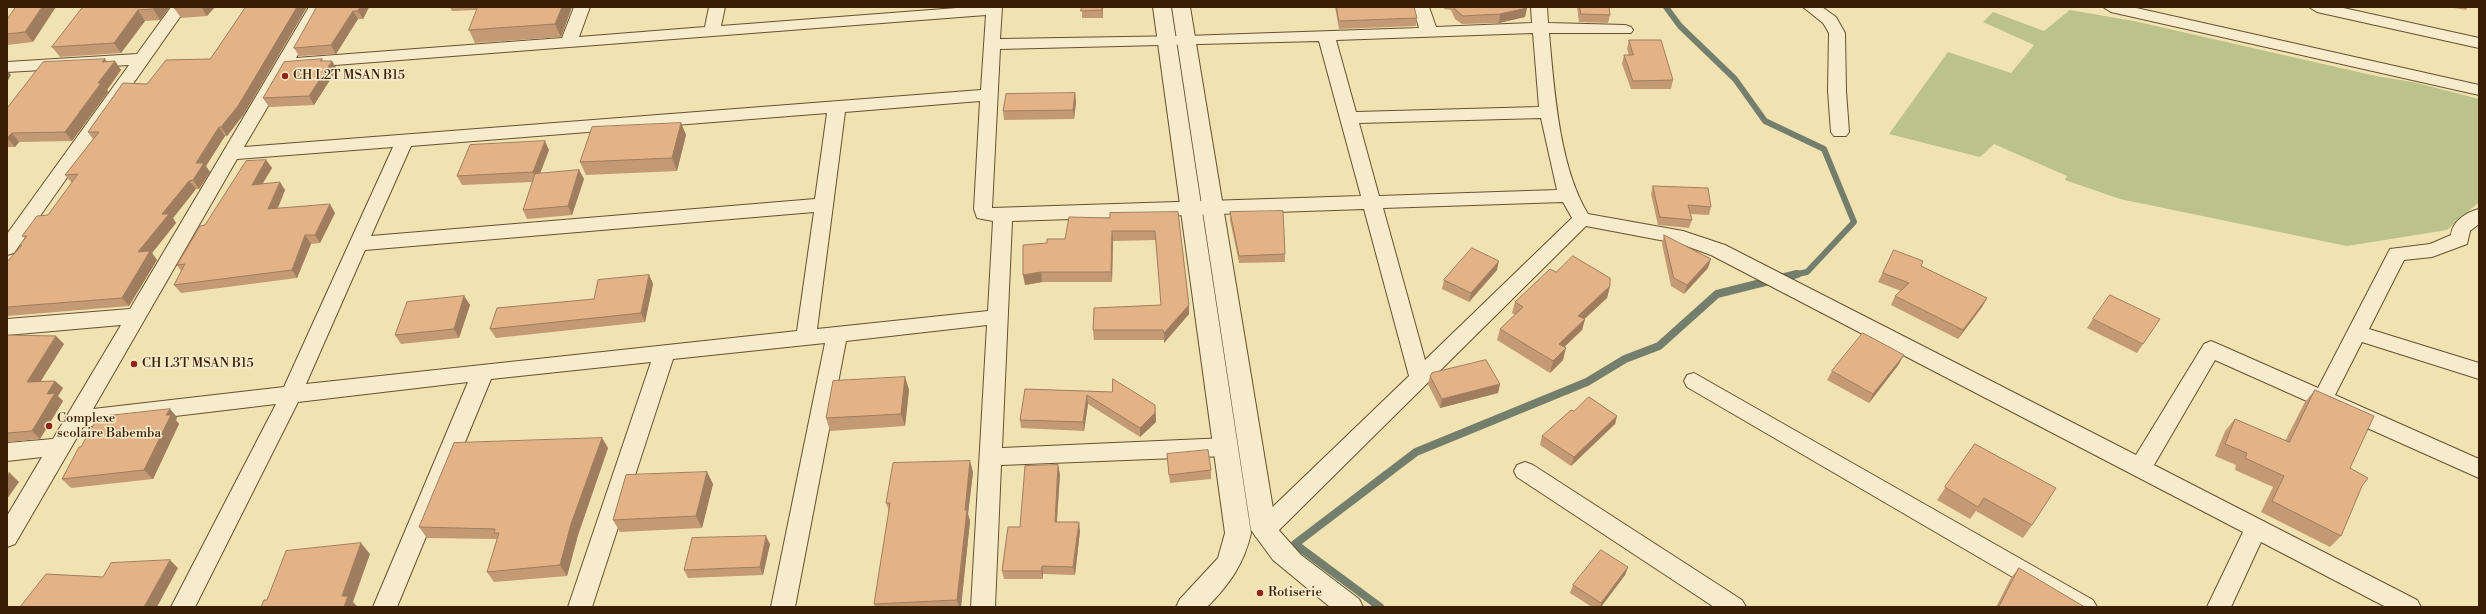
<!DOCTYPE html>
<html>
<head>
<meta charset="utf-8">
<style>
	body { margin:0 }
	#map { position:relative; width:2486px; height:614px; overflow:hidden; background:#f1e2b1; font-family:"Libre Bodoni",serif }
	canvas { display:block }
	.frame { position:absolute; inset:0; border:8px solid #391f06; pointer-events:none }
</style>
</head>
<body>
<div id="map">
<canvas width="2486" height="614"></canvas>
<div class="frame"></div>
</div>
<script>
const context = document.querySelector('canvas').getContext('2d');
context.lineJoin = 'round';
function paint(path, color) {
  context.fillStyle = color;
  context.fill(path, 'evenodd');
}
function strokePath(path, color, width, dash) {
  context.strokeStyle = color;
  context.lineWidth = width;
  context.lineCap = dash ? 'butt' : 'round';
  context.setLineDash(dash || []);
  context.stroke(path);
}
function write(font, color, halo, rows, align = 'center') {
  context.font = font + ' "Libre Bodoni",serif';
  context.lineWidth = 3;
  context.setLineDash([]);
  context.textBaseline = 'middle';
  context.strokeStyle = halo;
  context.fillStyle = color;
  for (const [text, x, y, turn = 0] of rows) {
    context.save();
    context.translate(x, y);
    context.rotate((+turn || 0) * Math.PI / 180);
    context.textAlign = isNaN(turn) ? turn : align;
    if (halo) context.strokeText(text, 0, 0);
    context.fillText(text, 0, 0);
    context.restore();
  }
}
paint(new Path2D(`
	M2070,10L2134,21L2376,76L2413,82L2479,99V202L2447,230L2347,246L2120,199L2065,180L2067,176L1994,144L1980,157L1889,134L1948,52L2011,73L2034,45L1983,22L1993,12L2044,31Z`), '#bbc38a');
strokePath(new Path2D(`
	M1666,7L1680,26L1735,79L1765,121L1824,149L1854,222L1807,272L1793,275`), '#747e6d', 6);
strokePath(new Path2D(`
	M1380,607L1295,544L1416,452L1587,382L1625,359L1659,346L1717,294L1797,274`), '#747e6d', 8);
const minor = new Path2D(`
	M171,7H187L14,253L7,255V234L129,65L7,72V62L137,54Z
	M309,7H325L296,58L562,38L574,7H590L579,37L705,27L709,7H725L721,26L970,7H1002L1000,39L1186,36L1419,28L1413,7H1429L1436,27L1532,23L1531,7H1547L1548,23L1625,25L1631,27L1633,30L1631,33H1549C1554,88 1559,167 1588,214L1683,231L1725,245L2136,455L2204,344L2211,341L2218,344L2318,388L2390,249L2430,244L2451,235C2452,222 2466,212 2479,209V224L2470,231L2467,244L2432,257L2404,260L2369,329L2479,363V379L2362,342L2335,395L2479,459V478L2215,360L2154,465L2417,600L2421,607H2386L2261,542L2231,607H2207L2243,532L1711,255L1681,244L1586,226L1272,537L1264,540L1256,537L1252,530L1256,523L1409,376L1364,209L1012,221L1002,448L1226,438L1234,441L1237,447L1234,453L1226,456L1001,465L995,607H971L987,325L846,341L795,607H771L825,343L673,359L592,607H568L651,362L491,379L397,607H373L468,382L298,402L195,607H171L276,404L83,427L15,544L7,547V516L42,457L7,461V443L53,439L121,325L7,335V319L130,309ZM986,15L981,90L244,147L291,67L296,68ZM1533,33L1539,107L1356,112L1336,40ZM1319,41L1361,196L992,208L1000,49ZM980,101L974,209L977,218L993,221L988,311L817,329L845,112ZM827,113L815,199L371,236L411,146ZM1541,118L1557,190L1379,196L1359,123ZM393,147L284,387L93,409L237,159ZM1563,202L1572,218L1425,360L1383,208ZM814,212L797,331L306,384L365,250Z
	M1803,7H1822L1836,17L1845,33L1846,91L1849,132L1846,136H1834L1831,132L1828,91L1829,33L1823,23Z
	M2103,7H2132L2479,85V95L2111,12Z
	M2309,7H2339L2479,38V48L2317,12Z
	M1694,373L2093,600L2097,607H2064L1687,387L1684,381L1687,375Z
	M1525,462L1533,465L1742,600L1746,607H1714L1517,477L1514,471L1517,465Z`);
const tertiary = new Path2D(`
	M1153,7H1171L1251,533C1244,564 1229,585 1207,607H1176L1180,599L1218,558L1225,533Z
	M1172,7H1190L1276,527L1301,555L1359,599L1363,607H1330L1273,560L1251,530Z`);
strokePath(minor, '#675031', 2);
strokePath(tertiary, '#675031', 2);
paint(minor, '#f6eccc');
paint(tertiary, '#f6eccc');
paint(new Path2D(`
	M16,7L33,42L7,45V20Z
	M83,7H170L160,20L145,21L121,53L60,57L52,47Z
	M175,7H215L207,16L181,18L174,8Z
	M246,7H307L244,114L227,136H225L206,166L210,172L199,189H196L173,218L176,223L152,253L157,260L129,306L7,316V262L21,246L20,245L25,238L22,236L48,215L72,183L65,175L93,139L88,132L147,84L210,59Z
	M317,7H369L363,19H358L336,54L299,56L294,48Z
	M450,7H572L561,37L475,43L469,30L477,10L452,11Z
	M1082,7H1103V18H1082Z
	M1311,7H1330L1311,8Z
	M1335,7H1414L1417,18L1416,26L1339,29Z
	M1444,7H1526L1527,8L1525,17L1499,23L1462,24L1455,19L1451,10L1444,9Z
	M1577,7H1609L1610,15L1608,23L1579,22Z
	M2448,7H2468L2466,10Z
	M1629,40L1673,80L1671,89H1631L1622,64L1624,55H1629L1627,49Z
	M322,59L323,61L337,69L314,105L269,107L263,98Z
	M115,61L121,70L107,90L108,92L72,141L19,142L15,147H7V108L107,62Z
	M1075,93L1076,102L1074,119L1004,120L1003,111Z
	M681,123L686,135L677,171L586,175L580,162Z
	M549,150L540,174L579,170L584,179L572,215L527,219L523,210L533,182L462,185L457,176Z
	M266,160L272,168L263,183L285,190L278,208L335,213L320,243L311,244L297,278L181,293L174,285L181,271L177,265L205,225Z
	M1653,186L1711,207L1709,215L1690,214L1692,220L1689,228L1658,225L1651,194Z
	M1178,212L1189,314L1164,343V340H1094L1093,330L1161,305L1156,240L1113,241L1112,282H1042L1025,285L1047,243L1065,239L1110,218Z
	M1230,212L1285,254V262L1239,263L1230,220Z
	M1664,235L1708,268L1684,294L1671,286L1662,244Z
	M1894,250L1921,266L1987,298L1982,307L1958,339L1891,305L1895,296L1901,291L1878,282Z
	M1497,270L1469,302L1442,289L1444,280Z
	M1556,272L1610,286L1607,298L1584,319H1585L1582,330L1564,347L1563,360L1550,373L1497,340L1500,329L1515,315L1512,313L1515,302Z
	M649,275L653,284L645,322L496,338L490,329L594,299Z
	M464,296L470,305L459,338L401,344L395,335Z
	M2093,319L2143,344L2137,353L2087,328Z
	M7,335L64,344L41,381H55L63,388L58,396L63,401L40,439L7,442Z
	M1899,364L1869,403L1827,380L1832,371Z
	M1430,376L1500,384L1498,393L1440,408L1428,384Z
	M905,377L909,390L905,426L830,431L826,418Z
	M1025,389L1112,392L1156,414V422L1140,437L1088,404L1084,431L1021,428L1020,420Z
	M2315,390L2350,468L2362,486L2341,536L2330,547L2261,512L2273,487L2235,470L2236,465L2215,456L2225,431L2235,419L2285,441L2305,402Z
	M1617,416L1615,424L1571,466L1540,445L1542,436Z
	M177,417L176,420L179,424L153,479L71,488L62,479L81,447Z
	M602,438L608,448L578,535L567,576L494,582L487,572L497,539L427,538L419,527Z
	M1975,444L2032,525L2023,538L1976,511L1970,519L1937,500Z
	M1167,454L1211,470V479L1170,483Z
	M707,472L713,484L702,528L620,532L613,520Z
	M973,472L968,514L970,521L961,607H875L874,604L889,511L886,503Z
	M1060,474L1057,522L1080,531L1075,575L1043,574V579H1004L1002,571L1020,527Z
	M770,544L763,575L688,578L684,570Z
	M1628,567L1625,575L1601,607H1592L1570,593L1573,585Z
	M2019,568L2083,607H1996L2011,578Z`), '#c39a74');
paint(new Path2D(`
	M42,7H56L33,42L25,32Z
	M155,7H170L160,20L153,9Z
	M201,7H215L207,16Z
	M297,7H307L244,114L227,136L221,127Z
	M360,7H369L363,19L358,11Z
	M562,7H572L561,37L555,24Z
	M1102,7H1103V18L1102,10Z
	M1527,8L1525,17L1499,23L1500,14Z
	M138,10L145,21L121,53L114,43Z
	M353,11L358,19L336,54L331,45Z
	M105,59L111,67L115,61L121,70L107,90L108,92L72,141L65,132L98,83L102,62Z
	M332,61L337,69L314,105L309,96Z
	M7,70L11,75L7,82Z
	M1075,93L1076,102L1074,119L1073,110Z
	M681,123L686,135L677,171L672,158Z
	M219,127L225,136L206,166L210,172L199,189L193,180L196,163Z
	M12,133L19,142L15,147L7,138Z
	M545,141L549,150L537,181L533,172Z
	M266,160L272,168L257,193L252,185Z
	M579,170L584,179L572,215L568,206Z
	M189,181L196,189L173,218L176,223L152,253L157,260L129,306L122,298L138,252L162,214Z
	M280,182L285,190L274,217L268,209Z
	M330,204L335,213L320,243L315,235Z
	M1112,231L1113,241L1112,282L1111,272Z
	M305,235L311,244L297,278L292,270Z
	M1711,259L1708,268L1684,294L1687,285Z
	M1499,261L1497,270L1469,302L1471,293Z
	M1041,272L1042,282L1025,285L1023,275Z
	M649,275L653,284L645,322L641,313Z
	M1610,286L1607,298L1576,327L1578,316Z
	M464,296L470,305L459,338L454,329Z
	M1987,298L1982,307L1958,339L1963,330Z
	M1189,305V314L1164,343V333Z
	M1585,319L1582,330L1556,355L1559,344Z
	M56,336L64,344L35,390L27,382Z
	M1566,348L1563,360L1550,373L1553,361Z
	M1904,355L1899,364L1869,403L1873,394Z
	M905,377L909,390L905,426L901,414Z
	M55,381L63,388L58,396L63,401L40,439L32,431L47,394Z
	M1500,384L1498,393L1440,408L1442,399Z
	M1087,395L1088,404L1084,431L1083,422Z
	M1155,405L1156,422L1140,437V428Z
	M170,409L177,417L176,420L179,424L153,479L144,470L166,415Z
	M1617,416L1615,424L1571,466L1574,457Z
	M602,438L608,448L578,535L567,576L560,565L571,524Z
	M970,461L973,472L968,514L970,521L961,607H959L957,600L965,510Z
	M1058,465L1060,474L1056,531L1055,522Z
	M707,472L713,484L702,528L696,516Z
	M10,473L19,482L7,499V477Z
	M1079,522L1080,531L1075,575L1073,567Z
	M766,536L770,544L763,575L760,567Z
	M361,543L370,554L353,602L358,607H344L342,596Z
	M170,560L178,568L157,607H144Z
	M1042,566L1043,574V579L1041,571Z
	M1628,567L1625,575L1601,607H1600L1601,603Z`), '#9f7d5e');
const building = new Path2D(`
	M16,7H42L25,32L7,34V20Z
	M83,7H155L153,9L138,10L114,43L52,47Z
	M175,7H188L174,8Z
	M246,7H297L238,106L221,127H219L196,163H204L193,180L189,181L162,214H169L138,252L150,251L122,298L7,307V262L22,245H20L27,236H22L37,216L48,215L78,174L65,175L99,132H88L123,83L147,84L166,60L210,59Z
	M317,7H360L358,11H353L331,45L294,48Z
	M478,7H562L555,24L469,30Z
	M1082,7H1102V10L1081,11Z
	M1337,7H1414L1417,18L1339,21Z
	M1454,7H1526L1527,8L1500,14L1463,16L1456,10Z
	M1580,7H1609L1610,15L1581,14Z
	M1629,40H1661L1673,80L1633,81L1624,55H1633Z
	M105,59L102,62L115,61L98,83H101L65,132L12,133L7,138V108L43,62Z
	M322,59L320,61H332L309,96L263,98L284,62Z
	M1075,93L1073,110L1003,111L1006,94Z
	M681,123L672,158L580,162L592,127Z
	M545,141L533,172L457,176L470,145Z
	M266,160L252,185L280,182L268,209L330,204L315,235H305L292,270L174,285L185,264L177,265L200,226L205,225L246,161Z
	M579,170L568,206L523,210L535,174Z
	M1653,186L1708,188L1711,207L1688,205L1692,220L1660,217Z
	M1283,211L1285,254L1239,256L1230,212Z
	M1178,212L1189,305L1164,333L1163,330H1093L1094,308L1161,305L1155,231H1112L1111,272H1041L1023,275V245L1047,243V239H1065L1069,217L1110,218V213Z
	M1664,235L1711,259L1687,285L1674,278Z
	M1472,248L1499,261L1471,293L1444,280Z
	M1894,250L1923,261L1921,266L1987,298L1963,330L1895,296L1909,283L1883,273Z
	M1573,256L1610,278V286L1578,316L1585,319L1559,344L1566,348L1553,361L1500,329L1523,307L1515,302L1550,269L1556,272Z
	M649,275L641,313L490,329L497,308L594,299L598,280Z
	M2110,295L2160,319L2143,344L2093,319Z
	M464,296L454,329L395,335L407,302Z
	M1863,333L1904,355L1873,394L1832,371Z
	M7,335L56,336L27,382L55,381L47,394L55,393L32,431L7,433Z
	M1486,360L1500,384L1442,399L1430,376L1432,373Z
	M905,377L901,414L826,418L833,381Z
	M1113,379L1155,405V413L1140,428L1087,395L1083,422L1020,420L1025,389L1112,392Z
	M2315,390L2374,416L2350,468L2368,478L2362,486L2341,536L2272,501L2284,476L2245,458L2247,453L2225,444L2235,419L2289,442Z
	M1589,397L1617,416L1574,457L1542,436L1571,410L1574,411Z
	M170,409L166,415H171L144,470L62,479L79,447H81L98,417Z
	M602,438L571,524L560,565L487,572L499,533H494L495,529L419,527L454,443Z
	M1975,444L2056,488L2032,525L1984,498L1978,507L1945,487Z
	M1208,450L1211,470L1169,475L1167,454Z
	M970,461L965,510H967L957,600L874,604L890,503H886L893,463Z
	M1058,465L1055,522H1079L1073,567L1042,566L1041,571H1002L1008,527H1020L1025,466Z
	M707,472L696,516L613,520L626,475Z
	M7,473H10L7,477Z
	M766,536L760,567L684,570L692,538Z
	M361,543L342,596H348L344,607H261L264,600H267L286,551Z
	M1601,550L1628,567L1601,603L1573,585Z
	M170,560L144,607H20L46,574L103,577L111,563Z
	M2019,568L2083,606V607H1999Z`);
paint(building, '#e3b387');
strokePath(building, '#9f7d5e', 1);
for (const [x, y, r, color] of [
	[285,76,4,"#8f2418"],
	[134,364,4,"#8f2418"],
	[49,426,4,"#8f2418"],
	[1260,593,4,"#8f2418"]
]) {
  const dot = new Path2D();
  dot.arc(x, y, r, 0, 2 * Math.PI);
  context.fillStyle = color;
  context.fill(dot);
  strokePath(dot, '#f6eccc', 1.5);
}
write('13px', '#391f06', '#f6eccc', [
	["CH L2T MSAN B15",293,76],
	["CH L3T MSAN B15",142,364],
	["Complexe",57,419],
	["scolaire Babemba",57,434],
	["Rotiserie",1268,593]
], 'left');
</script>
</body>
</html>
